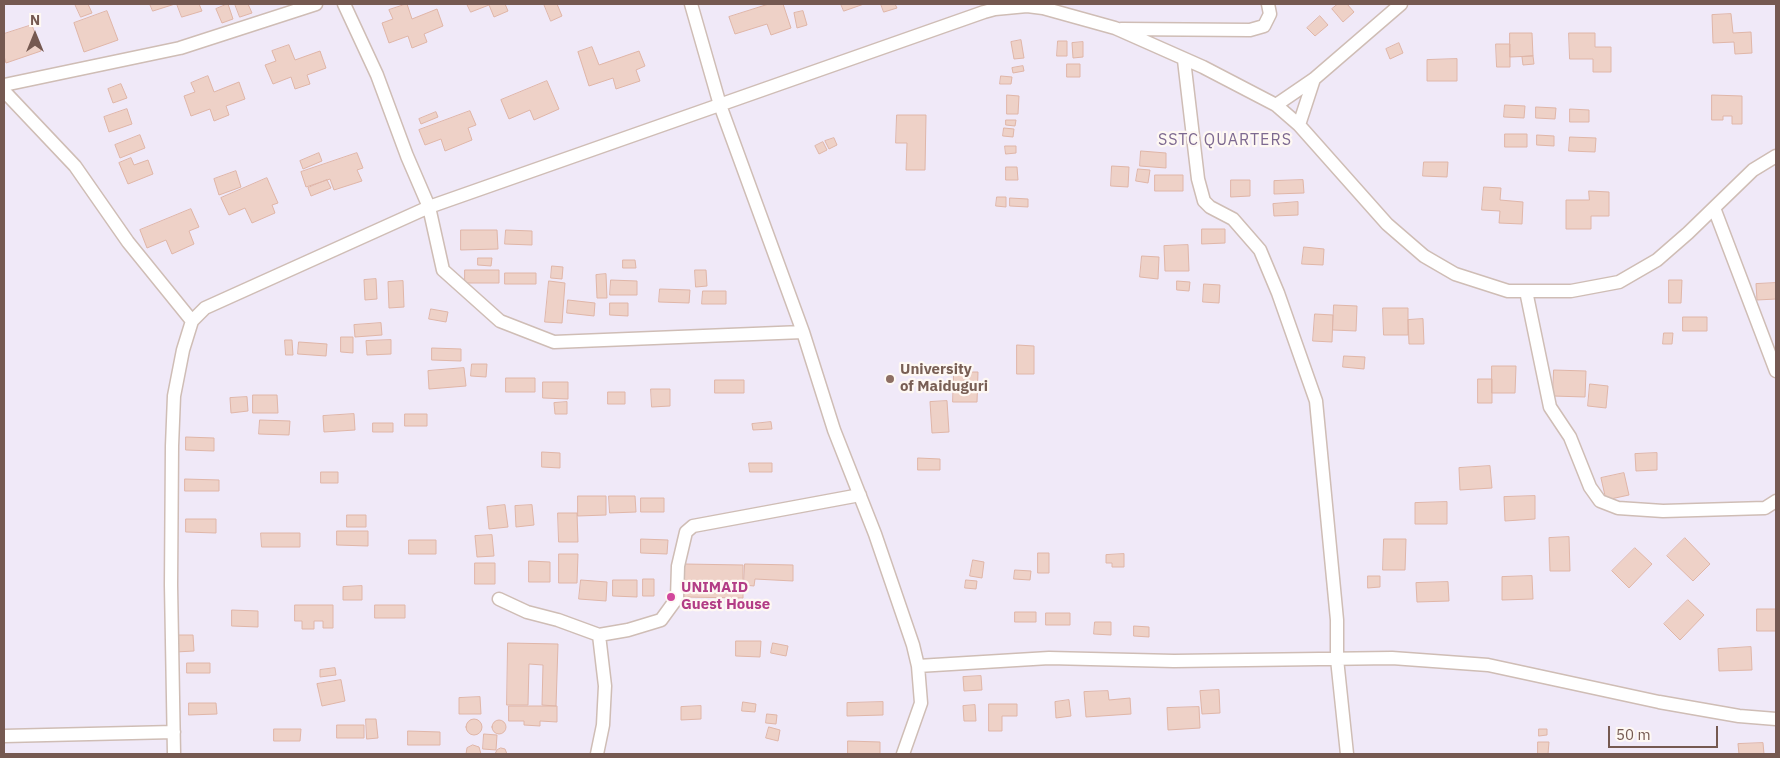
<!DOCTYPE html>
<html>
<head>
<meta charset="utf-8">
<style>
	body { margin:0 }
	#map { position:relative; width:1780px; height:758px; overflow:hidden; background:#fbf4ed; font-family:"IBM Plex Sans",sans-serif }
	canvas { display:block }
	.frame { position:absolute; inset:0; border:5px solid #755951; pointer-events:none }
	.north { position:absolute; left:10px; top:10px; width:50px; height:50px; -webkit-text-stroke:4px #fef8f3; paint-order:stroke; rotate:0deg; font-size:14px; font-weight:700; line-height:20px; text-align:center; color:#755951 }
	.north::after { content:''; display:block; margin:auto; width:18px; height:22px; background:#755951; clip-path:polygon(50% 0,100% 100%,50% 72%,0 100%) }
	.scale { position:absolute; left:1608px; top:726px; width:110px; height:22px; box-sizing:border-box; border:2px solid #755951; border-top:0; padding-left:6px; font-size:15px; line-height:18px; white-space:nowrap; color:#755951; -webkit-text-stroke:4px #fef8f3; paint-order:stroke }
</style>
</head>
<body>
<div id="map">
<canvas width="1780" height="758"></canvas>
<div class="frame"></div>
<div class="north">N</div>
<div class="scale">50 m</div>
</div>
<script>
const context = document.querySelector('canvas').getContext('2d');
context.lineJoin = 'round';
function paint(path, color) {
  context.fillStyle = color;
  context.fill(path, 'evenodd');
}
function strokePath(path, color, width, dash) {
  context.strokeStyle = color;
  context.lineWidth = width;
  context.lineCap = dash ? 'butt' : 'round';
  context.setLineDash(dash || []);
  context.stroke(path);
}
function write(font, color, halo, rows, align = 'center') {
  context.font = font + ' "IBM Plex Sans",sans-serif';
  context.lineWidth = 4.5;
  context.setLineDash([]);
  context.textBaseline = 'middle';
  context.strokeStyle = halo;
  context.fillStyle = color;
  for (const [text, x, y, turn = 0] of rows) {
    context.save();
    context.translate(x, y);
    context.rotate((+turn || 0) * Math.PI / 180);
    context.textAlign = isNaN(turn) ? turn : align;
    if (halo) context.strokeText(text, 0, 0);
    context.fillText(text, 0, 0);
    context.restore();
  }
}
paint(new Path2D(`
	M4,4H1776V754H4Z`), '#f0e9f8');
const building = new Path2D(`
	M75,4H88L92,13L81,17Z
	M150,4H175L153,11Z
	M177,4H199L202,11L182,17Z
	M228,4L233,19L222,23L216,9Z
	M235,4H248L252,13L240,17Z
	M407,4L412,19L437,9L443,26L424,34L427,42L412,48L408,36L389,43L382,23L393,19L389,10Z
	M467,4H505L508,11L494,17L489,5L471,12Z
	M544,4H557L562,16L551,21Z
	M769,4H783L791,28L771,35L767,24L735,34L729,17Z
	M841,4H864L844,11Z
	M881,4H895L897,8L884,12Z
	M1338,4H1347L1354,12L1343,22L1332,9Z
	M107,11L118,40L84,52L74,23Z
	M803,11L807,25L797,28L794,13Z
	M1731,14L1733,33L1751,32L1752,53L1735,54L1734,42L1713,43L1712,15Z
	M1320,16L1328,25L1315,36L1307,28Z
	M32,25L41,51L6,63L4,56V34Z
	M1510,33H1532L1533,56L1510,57Z
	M1569,33H1595V47H1611V72H1593V59H1570Z
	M1021,40L1024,58L1014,59L1011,42Z
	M1058,41H1067V56H1057Z
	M1083,42V57L1073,58L1072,43Z
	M1399,43L1403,53L1390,59L1386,49Z
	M1496,44H1510V67H1497Z
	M289,45L295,60L320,51L326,68L307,75L310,84L295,89L291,77L273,84L265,65L276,61L272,51Z
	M592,47L599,65L639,51L645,66L636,70L640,81L616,89L613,78L589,86L578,52Z
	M1533,56L1534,64L1523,65L1522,57Z
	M1457,59V81H1427V60Z
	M1067,64H1080V77H1067Z
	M1023,66L1024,71L1013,73L1012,68Z
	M208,76L214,92L239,82L245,99L226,106L229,115L214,121L210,109L191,116L184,96L195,92L191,83Z
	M1001,76L1012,77L1011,84H1000Z
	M547,81L559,109L534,120L530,110L509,119L501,100Z
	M121,84L127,98L113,103L108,89Z
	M1007,95L1019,96L1018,114H1007Z
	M1712,95L1742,96V124H1732V116H1723V120H1712Z
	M1505,105L1525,106L1524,118L1504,117Z
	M1536,107L1556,108L1555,119L1536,118Z
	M127,109L132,124L109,132L104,117Z
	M1570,109L1589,110V122H1570Z
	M470,111L476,125L468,128L472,140L445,151L441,139L425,145L419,130Z
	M436,112L438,117L421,124L419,119Z
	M897,115H926L925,170H906L907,143H896Z
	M1006,120H1016L1015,126L1006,125Z
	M1004,128L1014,129L1013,137L1003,136Z
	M1505,134H1527V147H1505Z
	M140,135L145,148L120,158L115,145Z
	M1537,135L1554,136V146L1537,145Z
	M1570,137L1596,138L1595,152L1569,151Z
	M834,138L837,145L829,149L825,141Z
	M823,142L827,150L819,154L815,146Z
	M1005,146H1016V153L1006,154Z
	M1141,151L1166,153V168L1140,166Z
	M319,153L322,161L303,169L300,161Z
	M357,153L363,168L357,170L362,181L334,190L330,179L306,187L301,172Z
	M131,158L134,165L148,160L153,174L128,184L119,163Z
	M1424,162H1448L1447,177L1423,176Z
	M1112,166L1129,167L1128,187L1111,186Z
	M1006,167H1017L1018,180H1006Z
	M1138,169L1150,170L1148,183L1136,181Z
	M236,171L241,187L219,195L214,179Z
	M1155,175H1183V191H1155Z
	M267,178L278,203L272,205L275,213L252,223L245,208L229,215L221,198Z
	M327,180L331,188L311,196L308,188Z
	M1231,180H1250V196L1231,197Z
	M1303,180L1304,193L1274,194V181Z
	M1484,187L1501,188L1500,200L1523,202L1522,224L1499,223L1500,211L1482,210Z
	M1589,191L1609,192V216H1591V229H1566V200H1589Z
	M997,197H1006V207L996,206Z
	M1010,198L1028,199V207L1010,206Z
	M1298,202V215L1274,216L1273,204Z
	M191,209L199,227L189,231L194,244L172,254L166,240L147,248L140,230Z
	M1202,229H1225V243L1202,244Z
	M461,230H497L498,249L461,250Z
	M506,230L532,231V245L505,244Z
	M1188,245L1189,271H1165L1164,246Z
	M1304,247L1324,249L1323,265L1302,264Z
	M1142,256L1159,257L1158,279L1140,277Z
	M478,258H492L491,266L478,265Z
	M623,260H635L636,268H623Z
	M552,266L563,267L562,279L551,278Z
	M465,270H499V283H465Z
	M695,270H706L707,286L696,287Z
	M505,273H536V284H505Z
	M606,274L607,298H597L596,275Z
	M376,279L377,299L365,300L364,280Z
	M611,280L637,281V295H610Z
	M1669,280H1682L1681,303H1669Z
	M403,281L404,307L389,308L388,282Z
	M549,281L565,283L562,323L545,322Z
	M1177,281L1190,282L1189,291L1177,290Z
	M1776,283V299L1757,300L1756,284Z
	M1204,284L1220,285L1219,303L1203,302Z
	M660,289L690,290L689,303L659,302Z
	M703,291H726V304H702Z
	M568,300L595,303L594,316L567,313Z
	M610,303H628V316L610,315Z
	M1334,305L1357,306L1356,331L1333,330Z
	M1383,308H1408V335H1384Z
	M431,309L448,312L446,322L429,319Z
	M1315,314L1333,315L1332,342L1313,341Z
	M1683,317H1707V331H1683Z
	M1423,319L1424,344H1409L1408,320Z
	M381,323L382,335L355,337L354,325Z
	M1664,333H1673L1672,344H1663Z
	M341,337H353V353L341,352Z
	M285,340H292L293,355H286Z
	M391,340V354L367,355L366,341Z
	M299,342L327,344L326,356L298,354Z
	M1017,345L1034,346V374H1017Z
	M432,348L461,349V361L432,360Z
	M1344,356L1365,357L1364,369L1343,367Z
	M472,364H487L486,377L471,376Z
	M1492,366H1516L1515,393H1492Z
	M464,368L466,386L429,389L428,371Z
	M1554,370L1586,371L1585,397L1553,396Z
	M954,372H978L977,402H953Z
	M506,378H535V392H506Z
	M1478,379H1492V403H1478Z
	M715,380H744V393H715Z
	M543,382H568V399L543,398Z
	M1590,384L1608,386L1606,408L1588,406Z
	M651,389H670V406L652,407Z
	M608,392H625V404H608Z
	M253,395H277L278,413H253Z
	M247,397L248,411L231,413L230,398Z
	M947,401L949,432L932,433L930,402Z
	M567,402V414H555L554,403Z
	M354,414L355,430L324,432L323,416Z
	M405,414H427V426H405Z
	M260,420L290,421L289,435L259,434Z
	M771,422L772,429L753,430L752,424Z
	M373,423H393V432H373Z
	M186,437L214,438V451L186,450Z
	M542,452L560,453V468L542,467Z
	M1657,453V470L1636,471L1635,454Z
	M918,458L940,459V470H918Z
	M749,463H772V472H750Z
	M1490,466L1492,488L1460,490L1459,468Z
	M321,472H338V483H321Z
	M1624,473L1629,495L1606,500L1601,478Z
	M185,479L219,480V491H185Z
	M578,496H606V515L578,516Z
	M609,496H635L636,512L610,513Z
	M1535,496V519L1505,521L1504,497Z
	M641,498H664V512H641Z
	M1447,502V524H1415V503Z
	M505,505L508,527L489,529L487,507Z
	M532,505L534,525L516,527L515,506Z
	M558,513H577L578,542H559Z
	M347,515H366V527H347Z
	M186,519H216V533L186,532Z
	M337,531H368V546L337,545Z
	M261,533H300V547H262Z
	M492,535L494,556L477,557L475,536Z
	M1569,537L1570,571H1550L1549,538Z
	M1685,538L1710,564L1693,581L1667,556Z
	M641,539L668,540L667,554L641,553Z
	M1384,539H1406L1405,570H1383Z
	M409,540H436V554H409Z
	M1635,548L1652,564L1629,588L1612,571Z
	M1038,553H1049V573H1038Z
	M559,554H578L577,583H559Z
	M1124,554V567H1112V563H1106V555Z
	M973,560L984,562L982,578L970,576Z
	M529,561L550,562V582H529Z
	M475,563H495V584H475Z
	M684,564L743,565V598L683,597Z
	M745,564L793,565V581L755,579L754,586L744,585Z
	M1015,570L1031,571L1030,580L1014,579Z
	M1368,576H1380V587L1368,588Z
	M1532,576L1533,599L1502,600V577Z
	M643,579H654V596H643Z
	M581,580L607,582L606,601L579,599Z
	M613,580H637V597L613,596Z
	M966,580L977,581L976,589L965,588Z
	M1448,582L1449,601L1417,602L1416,583Z
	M362,586V600H343V587Z
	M1688,600L1704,615L1680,640L1664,624Z
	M295,605H333V628H323V621H314V629H302V621H295Z
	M375,605H405V618H375Z
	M1757,609H1776V631H1757Z
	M232,610L258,611V627L232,626Z
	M1015,612H1036V622H1015Z
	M1046,613H1070V625H1046Z
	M1095,622H1111V635L1094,634Z
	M1134,626L1149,627V637L1134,636Z
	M176,635H193L194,651L176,652Z
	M736,641H761L760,657L736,656Z
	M508,643L558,644L556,706L542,705L543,665L529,664L528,705H507Z
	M773,643L788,646L786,656L771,653Z
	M1751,647L1752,670L1719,671L1718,649Z
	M187,663H210V673H187Z
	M335,668L336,675L320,677V670Z
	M981,676L982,690L964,691L963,677Z
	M341,680L345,701L322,706L317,684Z
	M1219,690L1220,713L1202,714L1200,691Z
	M1108,691L1109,700L1130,698L1131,714L1086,717L1084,692Z
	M480,697L481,714H459V698Z
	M1069,700L1071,716L1056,718L1055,702Z
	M743,702L756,704L755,712L742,711Z
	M883,702V715L847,716V703Z
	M189,703H216L217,714L189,715Z
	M989,704H1017V716H1002V731H989Z
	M975,705L976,721H964L963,706Z
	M509,706H557V722L540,721V726L524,725V721H509Z
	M701,706V719L681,720V707Z
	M1199,707L1200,728L1168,730L1167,708Z
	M767,714L777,715L776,724L766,723Z
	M366,719H376L378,738L367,739Z
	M466 727a8 8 0 1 1 16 0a8 8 0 1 1-16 0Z
	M492 727a7 7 0 1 1 14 0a7 7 0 1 1-14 0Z
	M337,725H364V738H337Z
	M769,727L780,730L778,741L766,738Z
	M274,729H301L300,741H274Z
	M1539,729H1547V735L1539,736Z
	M408,731L440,732V745H408Z
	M484,734L497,735L496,750L483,749Z
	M848,741L880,742V754H848Z
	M1538,742H1549L1548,754H1538Z
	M1763,743L1764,754H1739L1738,744Z
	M473,745L479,747L481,754H466L467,748Z
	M501,748L505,749L507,754H495L497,750Z`);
paint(building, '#eed1c7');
strokePath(building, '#e0b6a8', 1);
const street = new Path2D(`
	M344,4L377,75L407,156L429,207L443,270L500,321L554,342L803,332
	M691,4L720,105L803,332L834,430L875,534L913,645L918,666L921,703L903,754
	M1121,29L1250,30L1264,26L1270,14L1268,4
	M1184,60L1198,179L1204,201L1210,207L1233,219L1260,250L1278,293L1316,401L1337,620V659L1347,754
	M4,85L180,48L316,4
	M4,91L75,166L128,242L192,321
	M1276,105L1314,79L1401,4
	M1299,125L1314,79
	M1714,208L1776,371
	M1526,291L1550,407L1570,437L1590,487L1600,501L1618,508L1663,511L1765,508L1776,501
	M499,599L527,612L558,620L599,635L605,686L603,725L597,754
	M599,635L628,630L661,620L677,598L678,566L686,532L693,526L860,495
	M918,666L1049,658L1174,661L1392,658L1488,665L1659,702L1739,716L1776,719
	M4,736L174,732
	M174,754L171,585L172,446L174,396L183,350L192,321L205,308L429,207L984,12L995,9L1027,6L1043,8L1115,28L1203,67L1276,105L1299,125L1387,224L1424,256L1455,274L1508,291H1571L1619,282L1657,260L1688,233L1753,170L1776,156`);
strokePath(street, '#cfbdb5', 15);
strokePath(street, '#fff', 12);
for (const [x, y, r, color] of [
	[890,379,5,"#8d6e63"],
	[671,597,5,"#d1479c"]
]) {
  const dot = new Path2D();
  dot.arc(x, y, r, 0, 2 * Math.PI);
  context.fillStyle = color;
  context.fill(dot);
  strokePath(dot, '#fef8f3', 2);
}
write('bold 15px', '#785e54', '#fef8f3', [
	["University",900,370],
	["of Maiduguri",900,387]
], 'left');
write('bold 15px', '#b23c85', '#fef8f3', [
	["UNIMAID",681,588],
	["Guest House",681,605]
], 'left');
context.letterSpacing = '1px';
write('16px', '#7d6990', '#fef8f3', [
	["SSTC QUARTERS",1225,140]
]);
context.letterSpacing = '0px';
</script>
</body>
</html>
